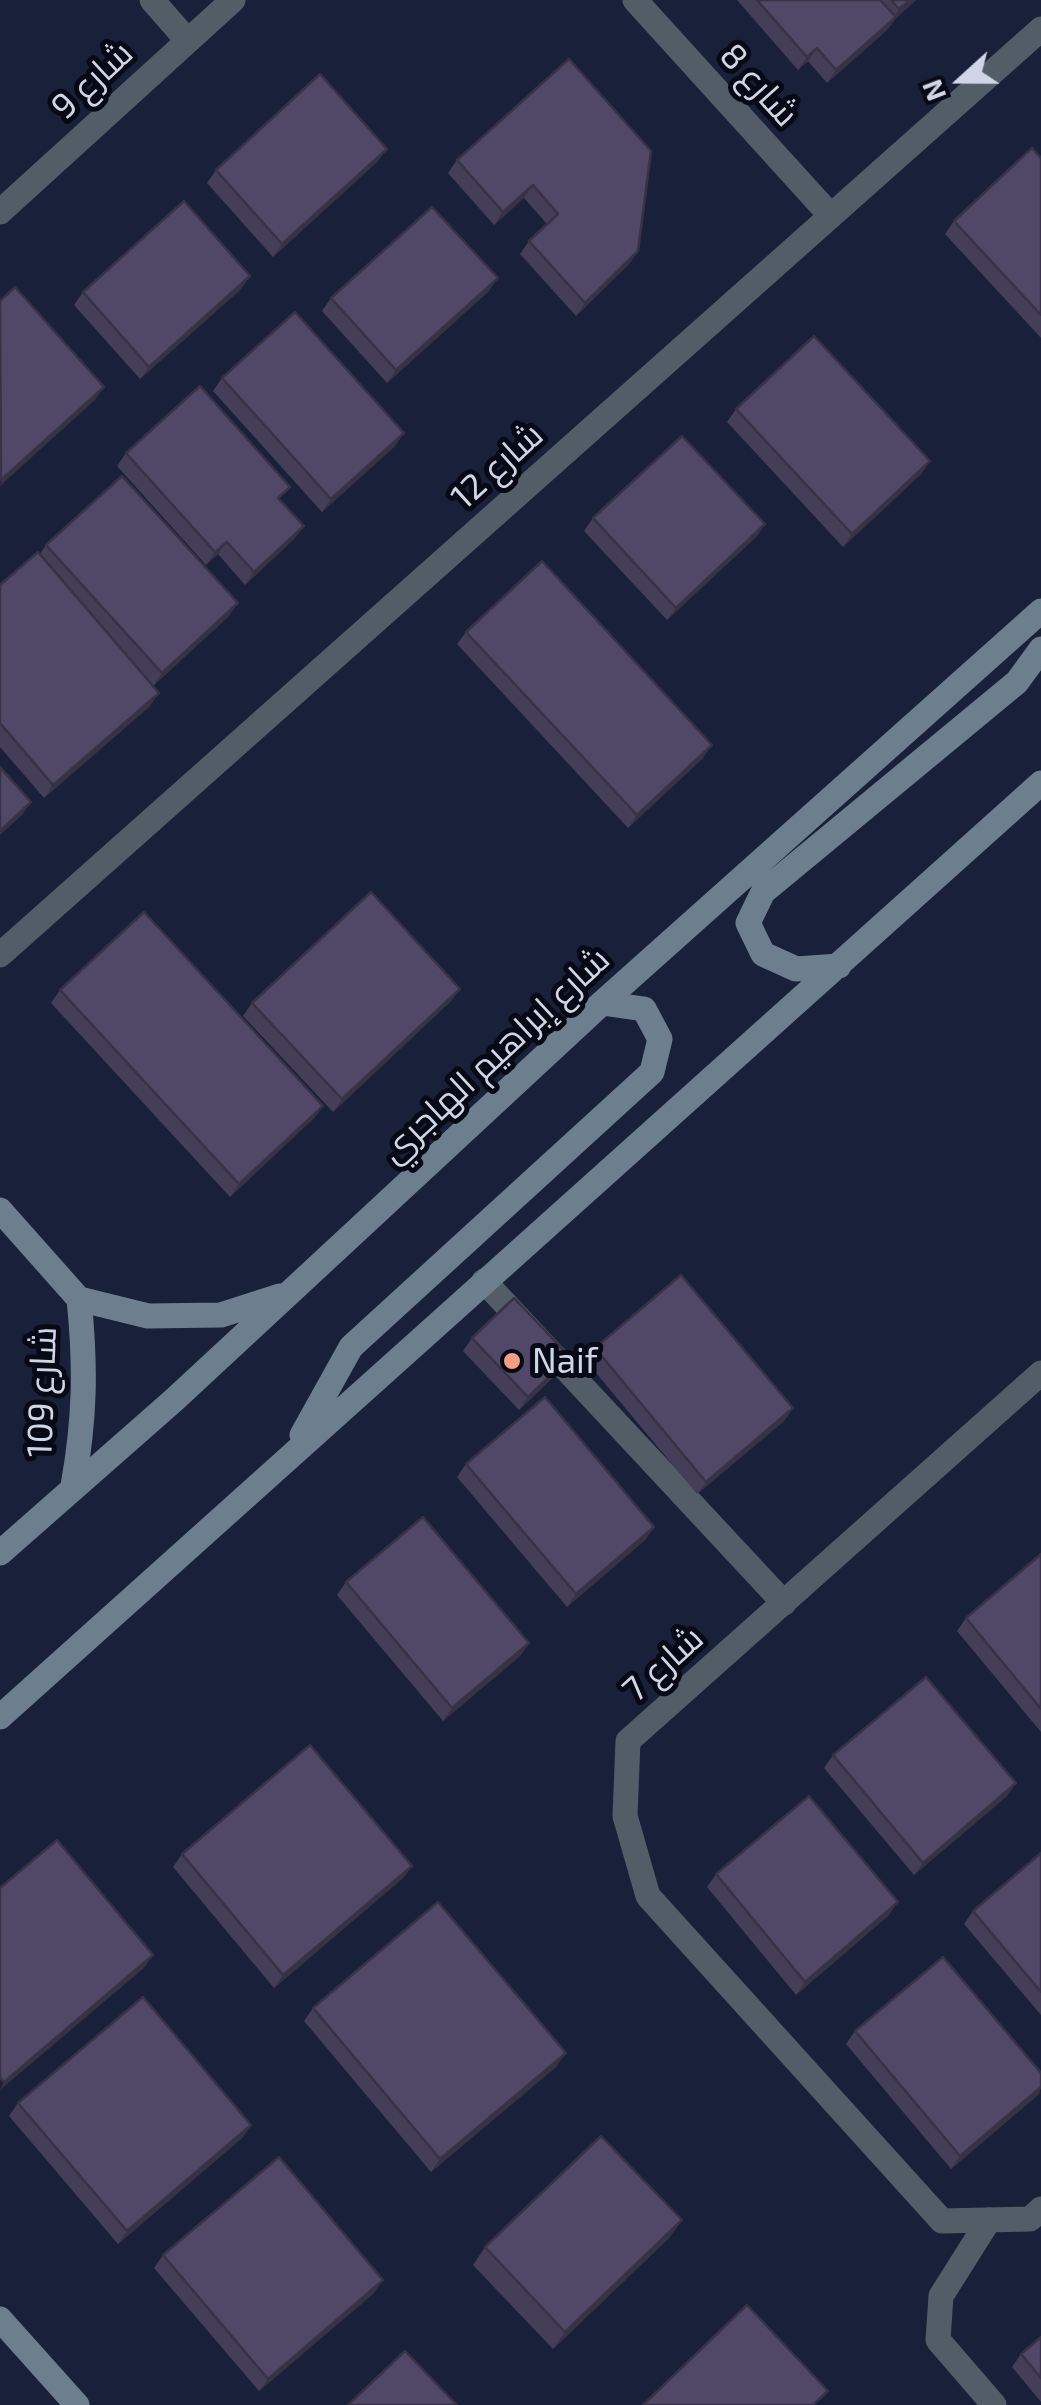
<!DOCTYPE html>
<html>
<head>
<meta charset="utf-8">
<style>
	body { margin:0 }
	#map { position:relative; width:1041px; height:2405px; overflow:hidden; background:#192039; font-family:"Exo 2",sans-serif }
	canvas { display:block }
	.north { position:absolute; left:911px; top:30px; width:100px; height:100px; -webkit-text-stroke:8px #070a15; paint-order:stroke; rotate:249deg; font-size:28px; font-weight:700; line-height:40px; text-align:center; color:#d0d6e7 }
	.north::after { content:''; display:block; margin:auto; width:35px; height:45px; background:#d0d6e7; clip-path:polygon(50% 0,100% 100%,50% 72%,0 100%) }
</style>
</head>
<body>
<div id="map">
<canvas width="1041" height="2405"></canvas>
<div class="north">N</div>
</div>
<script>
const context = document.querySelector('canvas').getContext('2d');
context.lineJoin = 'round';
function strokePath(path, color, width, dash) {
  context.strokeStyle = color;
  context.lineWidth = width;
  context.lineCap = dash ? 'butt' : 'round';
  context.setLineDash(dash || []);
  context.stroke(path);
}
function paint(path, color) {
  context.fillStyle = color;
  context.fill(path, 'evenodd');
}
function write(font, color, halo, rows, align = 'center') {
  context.font = font + ' "Exo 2",Cairo,sans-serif';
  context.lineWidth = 10;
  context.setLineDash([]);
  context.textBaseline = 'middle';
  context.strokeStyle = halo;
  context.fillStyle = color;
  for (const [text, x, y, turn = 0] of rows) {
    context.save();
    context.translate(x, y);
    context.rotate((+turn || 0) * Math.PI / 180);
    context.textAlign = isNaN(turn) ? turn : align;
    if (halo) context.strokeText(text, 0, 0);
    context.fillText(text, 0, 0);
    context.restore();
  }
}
strokePath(new Path2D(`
	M484,1281L784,1603
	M989,2220L941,2296L938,2340L994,2405`), '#525d68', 25);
strokePath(new Path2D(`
	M152,0L187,40
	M635,0L831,216
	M0,212L233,0
	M0,955L1041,29
	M1041,1373L628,1741L625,1816L648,1896L942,2221L1030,2219L1041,2209`), '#525d68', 25);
strokePath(new Path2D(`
	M839,966L796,969L763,954L748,923L763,892L1017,682L1041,649
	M0,1210L79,1299L148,1316L221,1315L280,1296
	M302,1435L351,1347L652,1072L660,1039L644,1009L602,1003
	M73,1486C85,1418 86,1368 79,1299
	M0,1553L174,1400L602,1003L1041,611
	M0,1717L1041,783
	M0,2319L77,2405`), '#6d7f8f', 25);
paint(new Path2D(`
	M737,0H916L896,18L887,30L827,83L808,61L798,70Z
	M569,59L638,251L629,264L576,316L520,254L529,241L547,224L524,198L494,225L448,173L457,160Z
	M1041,158V338L945,234L954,221Z
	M378,161L273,257L207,183L216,170Z
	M250,276L241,289L140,379L74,305L83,292Z
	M489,291L387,383L322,311L331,298Z
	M222,378L395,446L322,512L213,391Z
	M736,409L930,461L921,474L843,547L727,422Z
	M126,453L280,501L304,526L294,539L245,585L218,554L206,565L117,466Z
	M593,518L765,524L756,537L667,620L584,531Z
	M46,545L229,616L153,686L150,706L44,798L0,747V585L40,554Z
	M466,632L703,758L628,828L457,644Z
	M460,989L451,1001L333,1112L243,1016L252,1003Z
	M60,990L323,1106L314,1118L230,1197L51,1003Z
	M472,1338L570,1357L561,1370L519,1410L463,1351Z
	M595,1348L793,1408L784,1421L697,1494L586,1361Z
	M466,1464L654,1527L645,1540L567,1607L457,1477Z
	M1041,1554V1732L957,1631L966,1618Z
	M346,1582L529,1643L520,1656L443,1721L337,1595Z
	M833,1755L1007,1796L914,1875L824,1768Z
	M1041,1853V2015L964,1924L973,1911Z
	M182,1854L412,1866L403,1878L274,1988L173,1867Z
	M716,1874L889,1915L796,1995L707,1887Z
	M313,2008L557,2066L431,2172L304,2021Z
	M855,2031L1039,2094L951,2169L846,2044Z
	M18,2103L251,2125L242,2138L118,2244L9,2116Z
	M682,2220L669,2238L553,2349L473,2265L485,2247Z
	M163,2255L374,2293L259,2391L154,2268Z
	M1041,2337V2402L1012,2367L1021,2354Z`), '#453e58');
paint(new Path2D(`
	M910,0H916L896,18L887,30L827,83L836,70L890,22L899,9Z
	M817,48L808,61L798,70L807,57Z
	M387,149L378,161L273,257L282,244Z
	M533,185L524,198L494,225L503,212Z
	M638,251L629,264L576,316L585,303Z
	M250,276L241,289L140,379L149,367Z
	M498,278L489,291L387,383L396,370Z
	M104,387L95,400L0,486L1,480Z
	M404,433L395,446L322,512L331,499Z
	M930,461L921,474L843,547L852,534Z
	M765,524L756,537L667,620L676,608Z
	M304,526L294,539L245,585L254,572Z
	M227,542L218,554L206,565L215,552Z
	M238,603L229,616L153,686L162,673Z
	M159,693L150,706L44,798L53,785Z
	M712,745L703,758L628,828L637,815Z
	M31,802L22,815L0,835V831Z
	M460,989L451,1001L333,1112L342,1099Z
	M323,1106L314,1118L230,1197L239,1184Z
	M570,1357L561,1370L519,1410L528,1397Z
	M793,1408L784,1421L697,1494L706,1482Z
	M654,1527L645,1540L567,1607L576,1594Z
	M529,1643L520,1656L443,1721L452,1708Z
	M1016,1783L1007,1796L914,1875L923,1863Z
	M412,1866L403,1878L274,1988L283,1975Z
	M898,1902L889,1915L796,1995L805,1982Z
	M153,1955L144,1968L0,2090L4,2082Z
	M566,2053L557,2066L431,2172L440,2159Z
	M1041,2087L1039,2094L951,2169L960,2156Z
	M251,2125L242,2138L118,2244L127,2231Z
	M682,2220L669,2238L553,2349L565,2332Z
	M383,2280L374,2293L259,2391L268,2379Z`), '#383247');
const building = new Path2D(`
	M757,0H880L896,17L836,70L817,48L807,57Z
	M891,0H910L899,9Z
	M569,59L651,151L638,251L585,303L529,241L558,214L533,185L503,212L457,160Z
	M320,74L387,149L282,244L216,170Z
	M1032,148L1041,158V315L954,221Z
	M184,201L250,276L149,367L83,292Z
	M432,207L498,278L396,370L331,298Z
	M15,287L104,387L1,480L0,301Z
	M295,312L404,433L331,499L222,378Z
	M814,336L930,461L852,534L736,409Z
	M200,386L290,487L278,498L304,526L254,572L227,542L215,552L126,453Z
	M682,436L765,524L676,608L593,518Z
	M122,476L238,603L162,673L46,545Z
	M38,552L159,693L53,785L0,723V585Z
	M542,561L712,745L637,815L466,632Z
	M0,767L31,802L0,831Z
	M371,892L460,989L342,1099L252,1003Z
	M144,912L323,1106L239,1184L60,990Z
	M681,1275L793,1408L706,1482L595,1348Z
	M514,1298L570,1357L528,1397L472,1338Z
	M545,1397L654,1527L576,1594L466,1464Z
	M423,1517L529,1643L452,1708L346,1582Z
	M1041,1554V1709L966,1618Z
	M926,1677L1016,1783L923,1863L833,1755Z
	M310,1745L412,1866L283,1975L182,1854Z
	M809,1796L898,1902L805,1982L716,1874Z
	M57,1840L153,1955L4,2082L0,2077V1888Z
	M1041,1853V1992L973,1911Z
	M438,1902L566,2053L440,2159L313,2008Z
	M943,1957L1041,2073V2087L960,2156L855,2031Z
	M143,1997L251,2125L127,2231L18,2103Z
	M601,2136L682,2220L565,2332L485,2247Z
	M279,2157L383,2280L268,2379L163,2255Z
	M747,2305L828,2391L813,2405H643Z
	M1041,2337V2378L1021,2354Z
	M405,2351L457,2405H348Z`);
paint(building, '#504866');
strokePath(building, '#383247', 2.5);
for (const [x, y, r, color] of [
	[512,1361,10,"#f39f83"]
]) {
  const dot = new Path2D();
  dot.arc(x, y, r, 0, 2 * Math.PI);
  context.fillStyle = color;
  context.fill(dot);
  strokePath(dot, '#070a15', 4);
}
write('35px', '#d0d6e7', '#070a15', [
	["شارع 9",92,80,-43],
	["شارع 8",759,85,48],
	["شارع 12",497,466,-42],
	["شارع إبراهيم الهاجري",495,1055,-43],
	["شارع 109",42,1392,-88],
	["شارع 7",663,1664,-42]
]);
write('35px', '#d0d6e7', '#070a15', [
	["Naif",532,1361]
], 'left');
</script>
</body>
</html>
